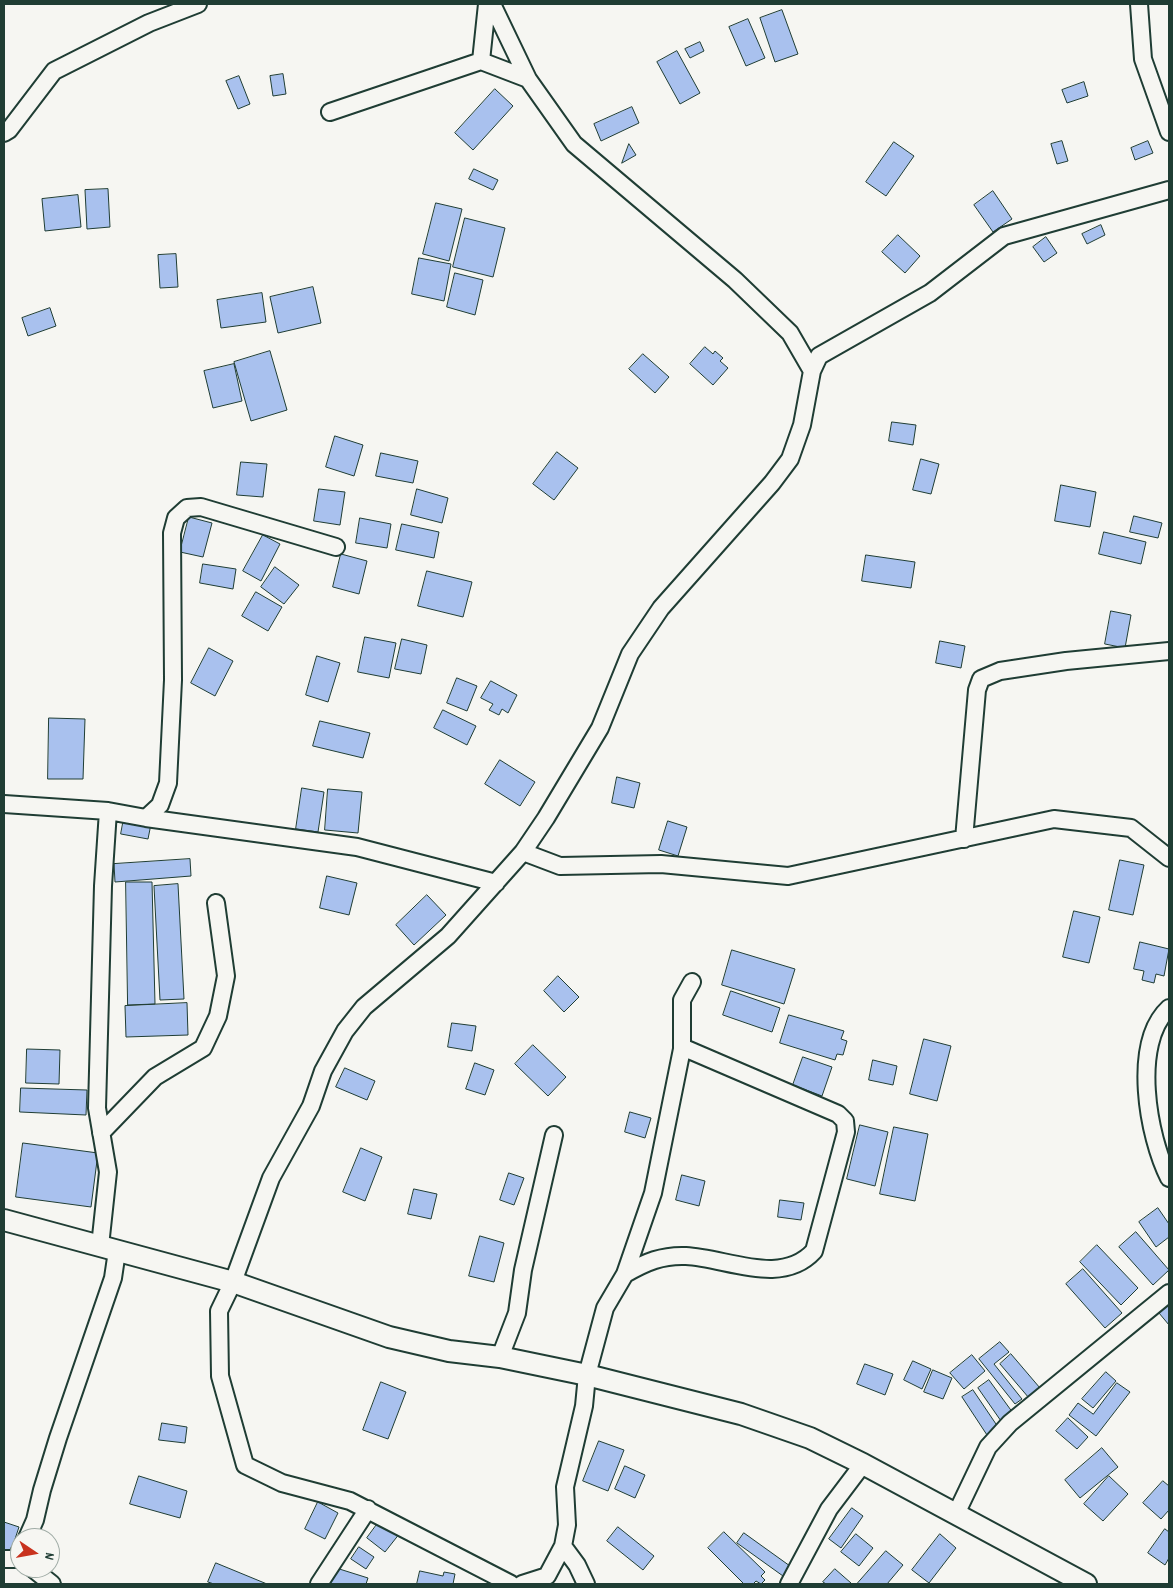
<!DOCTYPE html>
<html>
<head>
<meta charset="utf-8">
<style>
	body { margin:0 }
	#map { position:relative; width:1173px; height:1588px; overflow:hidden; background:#f6f6f2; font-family:Dekko,sans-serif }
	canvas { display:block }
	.frame { position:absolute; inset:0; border:5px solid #1f3d34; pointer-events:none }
	.north { position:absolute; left:10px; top:1528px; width:50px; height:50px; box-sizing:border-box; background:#f6f6f2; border:1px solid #a0aca6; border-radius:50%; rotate:102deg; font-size:14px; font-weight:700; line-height:20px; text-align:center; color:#1f3d34 }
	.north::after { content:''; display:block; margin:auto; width:18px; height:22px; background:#c8321e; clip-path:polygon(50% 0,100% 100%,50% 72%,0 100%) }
</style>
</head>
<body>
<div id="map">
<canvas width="1173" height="1588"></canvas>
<div class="frame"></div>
<div class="north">N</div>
</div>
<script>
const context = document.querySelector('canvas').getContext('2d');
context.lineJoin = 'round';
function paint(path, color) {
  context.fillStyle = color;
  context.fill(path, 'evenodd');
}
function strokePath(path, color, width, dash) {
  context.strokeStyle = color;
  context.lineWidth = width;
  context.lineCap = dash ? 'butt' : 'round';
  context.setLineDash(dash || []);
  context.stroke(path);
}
const building = new Path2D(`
	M782,10L798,54L775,62L760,18Z
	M748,19L765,58L746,66L729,27Z
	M700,42L704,51L690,58L685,49Z
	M677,51L700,93L680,104L657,62Z
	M283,74L286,94L273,96L270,76Z
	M239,76L250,104L238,109L226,81Z
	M1084,82L1088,96L1067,103L1062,90Z
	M495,89L513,106L473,150L455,133Z
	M632,107L639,123L601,141L594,124Z
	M1062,141L1068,161L1057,164L1051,144Z
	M1148,141L1153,153L1135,160L1131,148Z
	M894,142L914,156L886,196L866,182Z
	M629,144L636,155L622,163Z
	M474,169L498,180L493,190L469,179Z
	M108,189L110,227L87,229L85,190Z
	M993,191L1012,219L993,232L974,205Z
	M78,195L81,227L45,231L42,199Z
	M436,203L462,209L449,261L423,254Z
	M465,218L505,228L493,277L453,267Z
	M1101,225L1105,235L1087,244L1082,234Z
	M898,235L920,256L905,273L882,252Z
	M1046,237L1057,253L1044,262L1033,247Z
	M176,254L178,287L160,288L158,255Z
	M419,258L451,264L444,301L412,294Z
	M455,273L483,280L475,315L447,307Z
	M313,287L321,323L278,333L270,297Z
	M262,293L266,322L221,328L217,300Z
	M50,308L56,326L28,336L22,318Z
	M705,347L713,354L715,351L723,358L720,361L728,368L713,385L690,364Z
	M270,351L287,410L251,421L234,362Z
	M643,354L669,377L655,393L629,369Z
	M234,364L242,401L213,408L204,371Z
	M892,422L916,425L913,445L889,441Z
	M335,436L363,445L354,476L326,467Z
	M557,452L578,468L554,500L533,484Z
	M381,453L418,461L413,483L376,476Z
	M921,459L939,464L931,494L913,490Z
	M241,462L267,464L263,497L237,495Z
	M1061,485L1096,492L1090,527L1055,521Z
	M319,489L345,492L340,525L314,521Z
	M417,489L448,498L442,523L411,515Z
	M1134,516L1162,523L1158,538L1130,532Z
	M189,517L212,523L203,557L180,552Z
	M360,518L391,524L387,548L356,543Z
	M402,524L439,532L434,558L396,550Z
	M1104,532L1146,542L1141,564L1099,554Z
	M263,535L280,544L261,581L243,571Z
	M341,554L367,561L359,594L333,587Z
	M866,555L915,562L911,588L862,581Z
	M203,564L236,569L233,589L200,583Z
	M275,567L299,585L284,604L261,587Z
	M427,571L472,582L463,617L418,606Z
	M256,592L282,607L268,631L242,616Z
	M1111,611L1131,615L1125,648L1105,644Z
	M365,637L396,643L389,678L358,672Z
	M402,639L427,645L421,674L395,669Z
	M940,641L965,646L961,668L936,663Z
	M209,648L233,661L215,696L191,683Z
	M317,656L340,663L328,702L306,695Z
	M457,678L477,686L467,711L447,703Z
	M491,681L517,695L508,713L502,709L499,715L489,710L493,704L481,698Z
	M443,710L476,726L467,745L434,728Z
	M49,718L85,719L83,779H48Z
	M320,721L370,733L363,758L313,746Z
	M500,760L535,782L520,806L485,784Z
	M617,777L640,783L634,808L612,803Z
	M302,788L324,792L318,832L296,829Z
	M328,789L362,792L358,833L325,830Z
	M124,818L151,824L148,839L121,834Z
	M668,821L687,827L678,856L659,850Z
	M190,859L191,876L115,882L114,864Z
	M1120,860L1144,865L1133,915L1109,910Z
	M327,876L357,883L349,915L320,908Z
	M126,882H152L155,1004L128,1005Z
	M178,884L184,999L160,1000L154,886Z
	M427,895L446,915L414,945L396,925Z
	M1074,911L1100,917L1089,963L1063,957Z
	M1140,942L1169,949L1164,976L1156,974L1154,983L1142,980L1144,971L1134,969Z
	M732,950L795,969L784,1004L722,985Z
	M558,976L579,997L564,1012L544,991Z
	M731,991L780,1008L772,1032L723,1015Z
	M187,1003L188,1035L126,1037L125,1006Z
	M789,1015L844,1031L841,1039L847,1041L843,1055L837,1054L835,1060L780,1043Z
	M452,1023L476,1026L472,1051L448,1047Z
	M924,1039L951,1046L937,1101L910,1094Z
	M533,1045L566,1077L548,1096L515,1064Z
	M27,1049L60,1050L59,1084L26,1083Z
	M803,1057L832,1067L822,1096L793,1085Z
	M873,1060L897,1066L893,1085L869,1080Z
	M475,1063L494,1070L485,1095L466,1089Z
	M345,1068L375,1081L367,1100L336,1087Z
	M21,1088L87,1090L86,1115L20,1112Z
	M630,1112L651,1118L645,1138L625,1132Z
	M860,1125L888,1132L875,1186L847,1179Z
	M894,1127L928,1134L915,1201L880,1194Z
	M23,1143L98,1153L91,1207L16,1197Z
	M361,1148L382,1157L365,1201L343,1192Z
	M509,1173L524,1178L514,1205L500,1200Z
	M682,1175L705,1181L699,1206L676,1200Z
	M414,1189L437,1194L431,1219L408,1214Z
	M780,1200L804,1203L801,1220L778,1217Z
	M1158,1208L1169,1224V1237L1156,1247L1139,1222Z
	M1136,1232L1169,1270L1153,1285L1119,1247Z
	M480,1236L504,1243L494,1282L469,1276Z
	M1097,1245L1138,1288L1121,1305L1080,1262Z
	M1083,1269L1122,1313L1105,1328L1066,1284Z
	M1169,1304V1325L1159,1313Z
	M1000,1342L1009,1352L994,1364L1022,1399L1015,1404L979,1359Z
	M1011,1354L1040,1388L1029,1398L1000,1364Z
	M972,1355L985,1371L964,1389L950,1373Z
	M913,1361L931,1369L922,1389L904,1380Z
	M865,1364L893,1374L885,1395L857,1384Z
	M933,1370L952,1378L943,1399L924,1392Z
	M1106,1372L1116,1381L1093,1408L1082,1399Z
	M989,1380L1013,1413L1001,1421L978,1388Z
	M381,1382L406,1392L388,1439L363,1430Z
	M1117,1383L1130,1392L1096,1436L1069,1415L1078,1403L1093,1414Z
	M973,1390L998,1427L987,1435L962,1397Z
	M1068,1418L1088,1437L1077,1449L1056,1431Z
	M162,1423L187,1427L185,1443L159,1440Z
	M599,1441L624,1450L608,1491L583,1481Z
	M1102,1448L1118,1467L1080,1498L1065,1480Z
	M625,1466L645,1475L635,1498L615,1489Z
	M139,1476L187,1491L180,1518L130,1504Z
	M1109,1476L1128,1494L1103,1521L1084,1504Z
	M1163,1481L1169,1486V1510L1161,1519L1143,1503Z
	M318,1502L338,1513L325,1539L305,1529Z
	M852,1508L863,1516L841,1548L829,1539Z
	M381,1519L400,1533L385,1552L367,1538Z
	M4,1522L19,1527L10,1554L4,1552Z
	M618,1527L654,1556L643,1570L607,1541Z
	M1165,1529L1169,1532V1558L1165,1565L1148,1553Z
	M724,1532L765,1572L761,1576L765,1580L761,1584L756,1581L753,1584H744L708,1548Z
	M744,1533L790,1566L783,1576L737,1543Z
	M856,1534L873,1548L859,1566L841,1552Z
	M940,1534L956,1548L929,1583L912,1570Z
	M359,1547L374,1557L366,1569L351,1559Z
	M886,1551L903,1565L887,1584H857Z
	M216,1563L267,1584H214L208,1582Z
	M333,1567L368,1578L366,1584H327Z
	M835,1569L851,1583L850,1584H826L823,1582Z
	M420,1571L443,1576L444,1572L455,1574L453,1584H417Z`);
paint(building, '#a9c1ee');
strokePath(building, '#1f3d34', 1);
const minor = new Path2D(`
	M487,4L481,61L528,79
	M492,4L528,79L574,144L735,280L790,333L812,371
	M1139,4L1143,59L1169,132
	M330,112L481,61
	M4,133L9,130L54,71L149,23L198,4
	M4,804L108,811L146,818L357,847L496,883
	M146,818L160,805L168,783L173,680L172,533L176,518L187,508L201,507L336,547
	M964,839L977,690L981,679L1000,671L1066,661L1169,651
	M523,852L560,866L661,864L788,876L1054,819L1131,828L1169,858
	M1169,1008C1131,1043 1148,1137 1169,1178
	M101,1133L155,1077L203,1048L218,1016L226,976L216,903
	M100,1246L108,1172L97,1108L103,886L108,811
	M625,1274C646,1262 662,1255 686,1256C727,1258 781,1287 814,1251L846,1132L845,1121L838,1114L682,1047
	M500,1357L517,1313L523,1270L554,1135
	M956,1514L988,1447L1010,1423L1169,1293
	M27,1538L35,1520L42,1490L58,1438L113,1278L117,1251
	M563,1546L577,1565L586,1584
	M4,1559H16L20,1551
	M32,1568L52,1584
	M319,1584L368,1509
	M511,1584L350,1501L282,1483L245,1465L220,1376L219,1311L233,1282L271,1178L311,1106L323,1071L345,1031L364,1007L448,936L523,852L546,818L600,728L630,654L661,608L772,483L790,459L802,425L812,371L819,356L930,293L1004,236L1169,190
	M522,1584L547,1576L563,1546L567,1525L565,1487L584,1406L587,1375L605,1308L625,1274L653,1193L682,1049V1000L692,982
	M789,1584L829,1509L863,1464`);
const tertiary = new Path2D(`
	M4,1220L233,1282L389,1337L449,1351L500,1357L587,1375L741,1414L810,1438L863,1464L1086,1584`);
strokePath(minor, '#1f3d34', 20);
strokePath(tertiary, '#1f3d34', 24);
strokePath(minor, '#f6f6f2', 16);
strokePath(tertiary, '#f6f6f2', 20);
</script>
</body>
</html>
